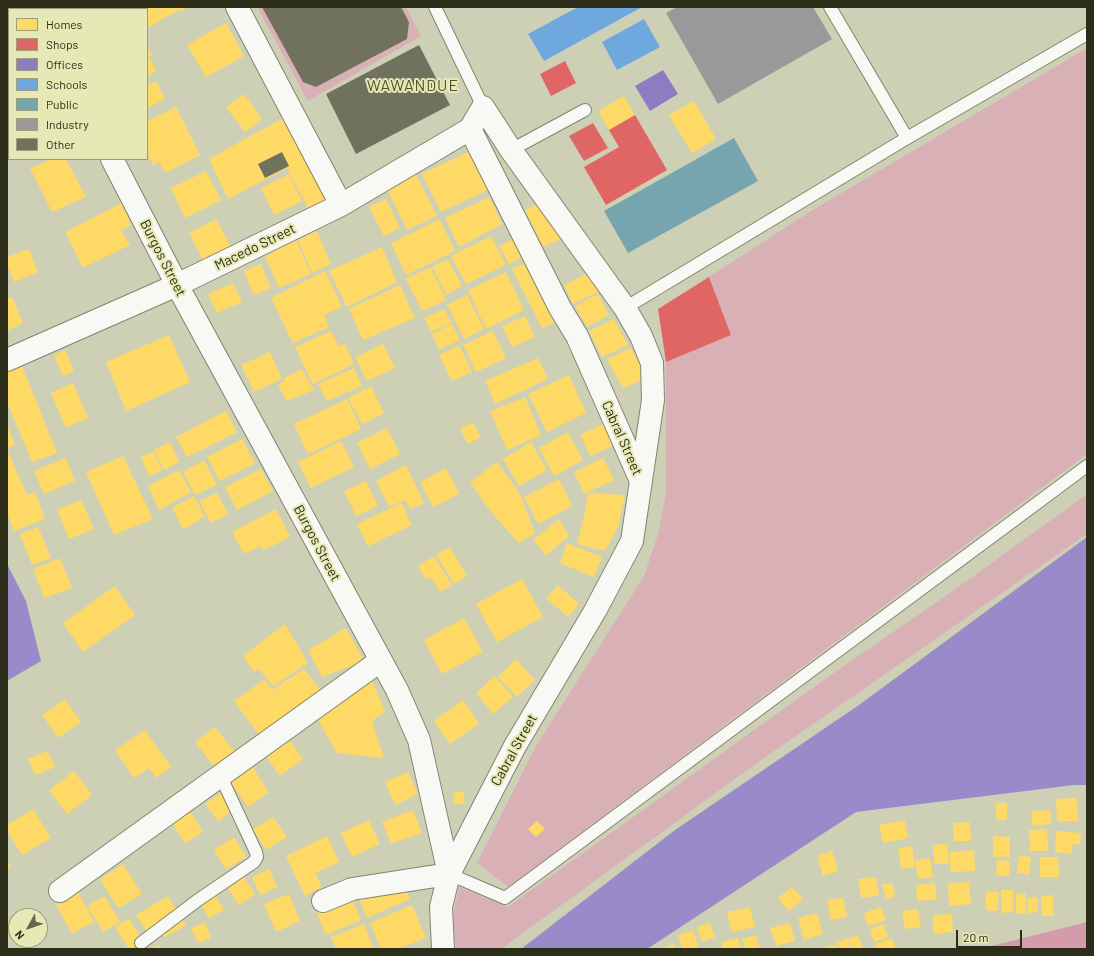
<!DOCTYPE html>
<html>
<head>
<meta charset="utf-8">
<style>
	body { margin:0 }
	#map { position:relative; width:1094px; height:956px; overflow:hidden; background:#ced0b5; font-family:Barlow,sans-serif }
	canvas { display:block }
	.frame { position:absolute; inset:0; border:8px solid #2c2d19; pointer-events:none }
	.legend { position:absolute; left:8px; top:8px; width:140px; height:152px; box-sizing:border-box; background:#e6e9b5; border:1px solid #9c9e77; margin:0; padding:5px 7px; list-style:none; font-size:12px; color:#2c2d19 }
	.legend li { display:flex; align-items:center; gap:8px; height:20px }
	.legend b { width:20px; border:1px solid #9c9e77 }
	.north { position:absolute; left:8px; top:908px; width:40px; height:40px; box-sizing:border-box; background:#e6e9b5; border:1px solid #9c9e77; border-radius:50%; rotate:230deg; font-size:11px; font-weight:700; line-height:16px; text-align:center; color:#2c2d19 }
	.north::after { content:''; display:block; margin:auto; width:14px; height:18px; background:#656650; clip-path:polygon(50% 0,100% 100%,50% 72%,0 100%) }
	.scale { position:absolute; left:956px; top:930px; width:66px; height:18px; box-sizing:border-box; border:2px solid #2c2d19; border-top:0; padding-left:5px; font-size:12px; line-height:14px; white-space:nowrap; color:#2c2d19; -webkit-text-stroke:3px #e6e9b5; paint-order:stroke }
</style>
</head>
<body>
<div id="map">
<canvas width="1094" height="956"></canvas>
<div class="frame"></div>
<ul class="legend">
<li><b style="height:11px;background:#ffd966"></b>Homes</li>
<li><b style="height:11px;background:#e06666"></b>Shops</li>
<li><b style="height:11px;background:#8e7cc3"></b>Offices</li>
<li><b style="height:11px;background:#6fa8dc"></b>Schools</li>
<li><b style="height:11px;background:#76a5af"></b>Public</li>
<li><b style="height:11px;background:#999"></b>Industry</li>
<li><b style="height:11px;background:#71725e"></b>Other</li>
</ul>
<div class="north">N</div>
<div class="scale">20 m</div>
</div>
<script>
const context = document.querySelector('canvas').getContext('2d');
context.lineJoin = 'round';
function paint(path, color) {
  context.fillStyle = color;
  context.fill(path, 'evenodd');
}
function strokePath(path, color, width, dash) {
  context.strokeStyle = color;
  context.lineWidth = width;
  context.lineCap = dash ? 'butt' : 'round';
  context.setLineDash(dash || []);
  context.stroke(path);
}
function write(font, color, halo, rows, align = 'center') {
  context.font = font + ' Barlow,sans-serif';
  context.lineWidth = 4;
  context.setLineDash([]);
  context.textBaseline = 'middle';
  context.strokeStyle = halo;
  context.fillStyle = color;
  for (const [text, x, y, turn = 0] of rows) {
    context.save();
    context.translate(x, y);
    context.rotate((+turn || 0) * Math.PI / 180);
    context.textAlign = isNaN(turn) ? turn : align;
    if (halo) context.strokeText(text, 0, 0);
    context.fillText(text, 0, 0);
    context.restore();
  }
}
paint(new Path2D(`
	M257,7H406L421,36L308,101Z
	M1087,48V454L508,887L477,863L536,746L644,576L659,531L666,492V362L731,335L709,277L811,211Z
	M1087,494V534L757,763L501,949H456L453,917L459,887L508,907L842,667L950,593Z`), '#dab0b7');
paint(new Path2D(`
	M1087,922V949H979Z`), '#d59aac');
paint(new Path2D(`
	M1087,537V785H1074L856,812L647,949H521L675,830L859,705Z
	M7,564L26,601L41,661L7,681Z`), '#998bc9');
paint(new Path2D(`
	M92,7H118L119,9H88Z
	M129,7H156L161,17L157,7H188L179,12V10L147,28V9H130Z
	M226,23L244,56L206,77L187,45Z
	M147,45L152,56L147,58Z
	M7,51H9V81L7,82Z
	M150,58L156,71L147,76V60Z
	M156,81L165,99L147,108V85Z
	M9,86V123L7,118V87Z
	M244,94L262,119L245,132L226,107Z
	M624,96L635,115L609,130L598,111Z
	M694,101L716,139L692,153L669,115Z
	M176,107L200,155L165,173L159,162L153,165L147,153V121Z
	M285,117L326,199L308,208L287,168L228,199L209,159Z
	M470,151L490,189L441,212L422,174Z
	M52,159H66L86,197L52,212L30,168Z
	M206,171L221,200L185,218L171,188Z
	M289,174L302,201L274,215L261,188Z
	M416,175L437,216L407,230L387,189Z
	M489,197L502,224L459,247L445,218Z
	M386,199L400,228L384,236L369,207Z
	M542,202L561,239L543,247L525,210Z
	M122,203L131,225L121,230L130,245L83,268L65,232Z
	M216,219L231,247L203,260L189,233Z
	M440,219L455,251L406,275L391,243Z
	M317,231L331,264L312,273L298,240Z
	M491,236L506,265L466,284L451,256Z
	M518,237L527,255L509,264L499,246Z
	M296,240L311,274L279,288L265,256Z
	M382,247L397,282L347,307L329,271Z
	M29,249L38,272L14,282L7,264V257Z
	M448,259L462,286L446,295L432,267Z
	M531,260L562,319L542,328L512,269Z
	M261,264L271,288L254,295L244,271Z
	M430,267L446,300L422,311L406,279Z
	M325,271L342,307L324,315L329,327L293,343L271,298Z
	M506,272L524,310L486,329L468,290Z
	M588,273L598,292L573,304L564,285Z
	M233,283L242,302L217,313L208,294Z
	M400,285L415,318L363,340L349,309Z
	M598,294L609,315L587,327L575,306Z
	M467,295L484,329L464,339L447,305Z
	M12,297L23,323L8,330L7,299Z
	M444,309L452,323L431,332L424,318Z
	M525,316L535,337L512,347L502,326Z
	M614,319L628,345L602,357L589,331Z
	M452,324L460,340L439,350L432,334Z
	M331,331L339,346L345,344L354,364L313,384L295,347Z
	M493,331L506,358L476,372L463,345Z
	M169,335L190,382L126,411L106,362Z
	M383,344L395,368L367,381L355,357Z
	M459,345L472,372L452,381L439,355Z
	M631,348L646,378L623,388L607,359Z
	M65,350L74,371L63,376L54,355Z
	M270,352L282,379L254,392L241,365Z
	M538,358L548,379L495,404L485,381Z
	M22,366L57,453L32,462L7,402V372Z
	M354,368L362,386L327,401L318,384Z
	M302,369L314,390L287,401L278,385L284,381V378Z
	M569,375L586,413L547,432L528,394Z
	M73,383L88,418L66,428L51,393Z
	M371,386L384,413L362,424L348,398Z
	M525,397L541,435L507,450L490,411Z
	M347,399L361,429L308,454L294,424Z
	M226,411L237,432L187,457L176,437Z
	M473,422L481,437L468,444L460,429Z
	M607,422L617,444L590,456L580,435Z
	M7,425L15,445L7,449Z
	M387,428L400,454L370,469L357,443Z
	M568,432L583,460L554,476L539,448Z
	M242,439L255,463L220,481L207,457Z
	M341,441L354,467L311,488L298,462Z
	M170,442L179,462L164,470L154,450Z
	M531,442L547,470L519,486L503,459Z
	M153,451L162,470L149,476L141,457Z
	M7,452H8L27,495L35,492L45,519L14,531L7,513Z
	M123,456L153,519L114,535L86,472Z
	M66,458L75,481L44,494L34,471Z
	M603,458L614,480L584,494L574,472Z
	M204,460L217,485L195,495L183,472Z
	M497,462L520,494L535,533L519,543L491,512L470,482Z
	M406,465L424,503L410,509L405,500L389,507L376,481Z
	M446,468L459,494L433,507L420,482Z
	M261,469L273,491L237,510L225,487Z
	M179,470L191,492L159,510L148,486Z
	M559,479L572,506L538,524L524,497Z
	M366,481L378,506L356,516L344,491Z
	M217,493L228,514L211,523L199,501Z
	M588,493L625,495L618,527L605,551L577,544L584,517Z
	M194,496L205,517L183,529L172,508Z
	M81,500L94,529L69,539L57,510Z
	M402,503L412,525L368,546L357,524Z
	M276,509L290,537L264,550L260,546L244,554L232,532Z
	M559,519L569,536L546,555L533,540Z
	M38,527L51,558L32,565L20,534Z
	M567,543L602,557L594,577L560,563Z
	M450,547L467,576L454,584L436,554Z
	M434,556L452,585L440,592L431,577L426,580L418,566Z
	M60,558L72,588L44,598L33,569Z
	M522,579L543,617L497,642L476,604Z
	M558,585L579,604L568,617L546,598Z
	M115,586L135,615L83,652L63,623Z
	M464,618L483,652L442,674L424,640Z
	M285,624L308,663L273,686L259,669L254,672L243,656Z
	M346,628L364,661L322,677L308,650Z
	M516,659L535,680L517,697L498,677Z
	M304,669L322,692L260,736L234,701L265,679L272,690Z
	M495,676L513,697L493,714L476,693Z
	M372,680L385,711L372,721L384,758L337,753L317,718Z
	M65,699L81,722L58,738L42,715Z
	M463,700L479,724L450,744L434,721Z
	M215,727L235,752L215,768L195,742Z
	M145,730L171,767L156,778L149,768L134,778L115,750Z
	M288,738L303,759L280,776L265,755Z
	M47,751L55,767L35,775L28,759Z
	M251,765L269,792L248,807L229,780Z
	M74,771L92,795L67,814L49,790Z
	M408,772L418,794L395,805L385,782Z
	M223,791L235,808L218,821L205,804Z
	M463,791L465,803L455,805L453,793Z
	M1077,798L1078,821H1057L1056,799Z
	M996,803H1007V820H996Z
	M186,805L203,832L185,843L168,817Z
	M33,809L51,838L22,855L7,830V825Z
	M413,810L422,833L391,844L382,822Z
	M1050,810L1051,824L1032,826V811Z
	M273,817L287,837L266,850L253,829Z
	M369,820L380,844L352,857L341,833Z
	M905,820L908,838L883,843L879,825Z
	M537,821L545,829L536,837L528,829Z
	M970,822L971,841H954L953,823Z
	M1047,829L1048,851H1030L1029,830Z
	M1056,831L1081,833L1080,844L1072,845V854L1055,852Z
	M327,836L339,862L315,873L322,887L305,896L286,856Z
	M993,836L1010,837V857H993Z
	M234,837L246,857L226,869L214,850Z
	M947,844L949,864H934L933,845Z
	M912,846L915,867L901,869L898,848Z
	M974,850L975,871L951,872L949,852Z
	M832,851L838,871L823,876L817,856Z
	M1019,856L1031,857L1029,875L1017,873Z
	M1040,857H1058L1059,877H1040Z
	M930,858L933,877L918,879L915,860Z
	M7,860L11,867L7,869Z
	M997,860L1010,861L1009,876L996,875Z
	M123,864L142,894L118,908L100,879Z
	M269,869L277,887L260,895L252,877Z
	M398,871L410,899L367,918L355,889Z
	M243,876L255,894L239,905L227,887Z
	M876,877L879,895L861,898L858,879Z
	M969,882L971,904L949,906L948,883Z
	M892,883L895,896L886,899L882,885Z
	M935,883L937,899L917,901L916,885Z
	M792,887L803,899L789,911L778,898Z
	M1001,890H1013V912L1002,913Z
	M986,891L999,892L998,911L986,910Z
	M78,892L94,922L72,933L56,905Z
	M349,892L361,920L326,935L314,905Z
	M1026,893V914H1016V894Z
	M289,894L300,921L276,932L264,904Z
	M1053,895V916H1042L1041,896Z
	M105,896L120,922L103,932L87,906Z
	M168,896L186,925L165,937L157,930L149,935L136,915Z
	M216,896L224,910L209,918L201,904Z
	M1037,897L1038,912L1028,913L1027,898Z
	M843,898L847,917L831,920L827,900Z
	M412,905L426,938L398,949H381L370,923Z
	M750,907L755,927L732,932L727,912Z
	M881,907L886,920L868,926L864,913Z
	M918,909L921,927L905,929L902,911Z
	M817,913L823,934L804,940L798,918Z
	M952,914L953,932L934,934L933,915Z
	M129,918L146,946L141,949H129L115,927Z
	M205,922L211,938L198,943L191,928Z
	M710,923L715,938L702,942L697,927Z
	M790,923L795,941L776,946L770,928Z
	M364,924L374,949H336L331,937Z
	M884,924L888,937L874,942L870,929Z
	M693,930L699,949H682L678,935Z
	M756,935L760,949H745L742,939Z
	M858,935L863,949H852L849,938Z
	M738,938L741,949H723L721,942Z
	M848,938L851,949H839L837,942Z
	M892,938L896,949H876L875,944Z
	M674,944L676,949H661Z
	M158,945L161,949H151Z
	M837,945L838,949H826V947Z`), '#ffd966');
paint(new Path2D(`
	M565,61L576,83L551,96L540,74Z
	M635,115L667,170L606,205L584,167L619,147L609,130Z
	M593,123L608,148L584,161L569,136Z
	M709,277L731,335L666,362L658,309Z`), '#e06666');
paint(new Path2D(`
	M663,70L678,94L650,111L635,86Z`), '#8e7cc3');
paint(new Path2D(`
	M578,7H642L544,61L528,34Z
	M644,19L660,47L617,70L602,42Z`), '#6fa8dc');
paint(new Path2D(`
	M734,138L758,181L628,253L604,211Z`), '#76a5af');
paint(new Path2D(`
	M677,7H813L832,39L718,104L666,13Z`), '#999');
paint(new Path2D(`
	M262,7H401L409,22L407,39L316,87L303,82Z
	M419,45L450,105L356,154L326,94Z
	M282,152L289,166L265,178L258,164Z`), '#71725e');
const service = new Path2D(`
	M435,7L483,107
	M830,7L907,138
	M511,150L585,110
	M625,308L907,138L1087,34
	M449,874L505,898L1087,466
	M141,943L198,900L254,862L257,857L256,852L221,777`);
const minor = new Path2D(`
	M237,7L341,205
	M470,129L560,308L577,336L641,481
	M7,360L177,285L341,205L470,129L483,107L511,150L625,308L641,336L652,363L653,400L632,541L595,611L515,746L449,874L352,889L323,901
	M60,891L380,661`);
const tertiary = new Path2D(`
	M36,7L37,9
	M112,159L177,285L397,690L419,740L449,874L441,907L443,949`);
strokePath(service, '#82846e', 14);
strokePath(minor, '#82846e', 24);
strokePath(tertiary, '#82846e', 24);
strokePath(service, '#f8f8f4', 12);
strokePath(minor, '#f8f8f4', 22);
strokePath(tertiary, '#f8f8f4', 22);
write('14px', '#2c2d19', '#e6e9b5', [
	["Macedo Street",255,247,-26],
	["Burgos Street",163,258,63],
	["Cabral Street",622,438,66],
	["Burgos Street",317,543,62],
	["Cabral Street",514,750,-61]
]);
context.letterSpacing = '1px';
write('16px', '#535527', '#e6e9b5', [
	["WAWANDUE",413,86]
]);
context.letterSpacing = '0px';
</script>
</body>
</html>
